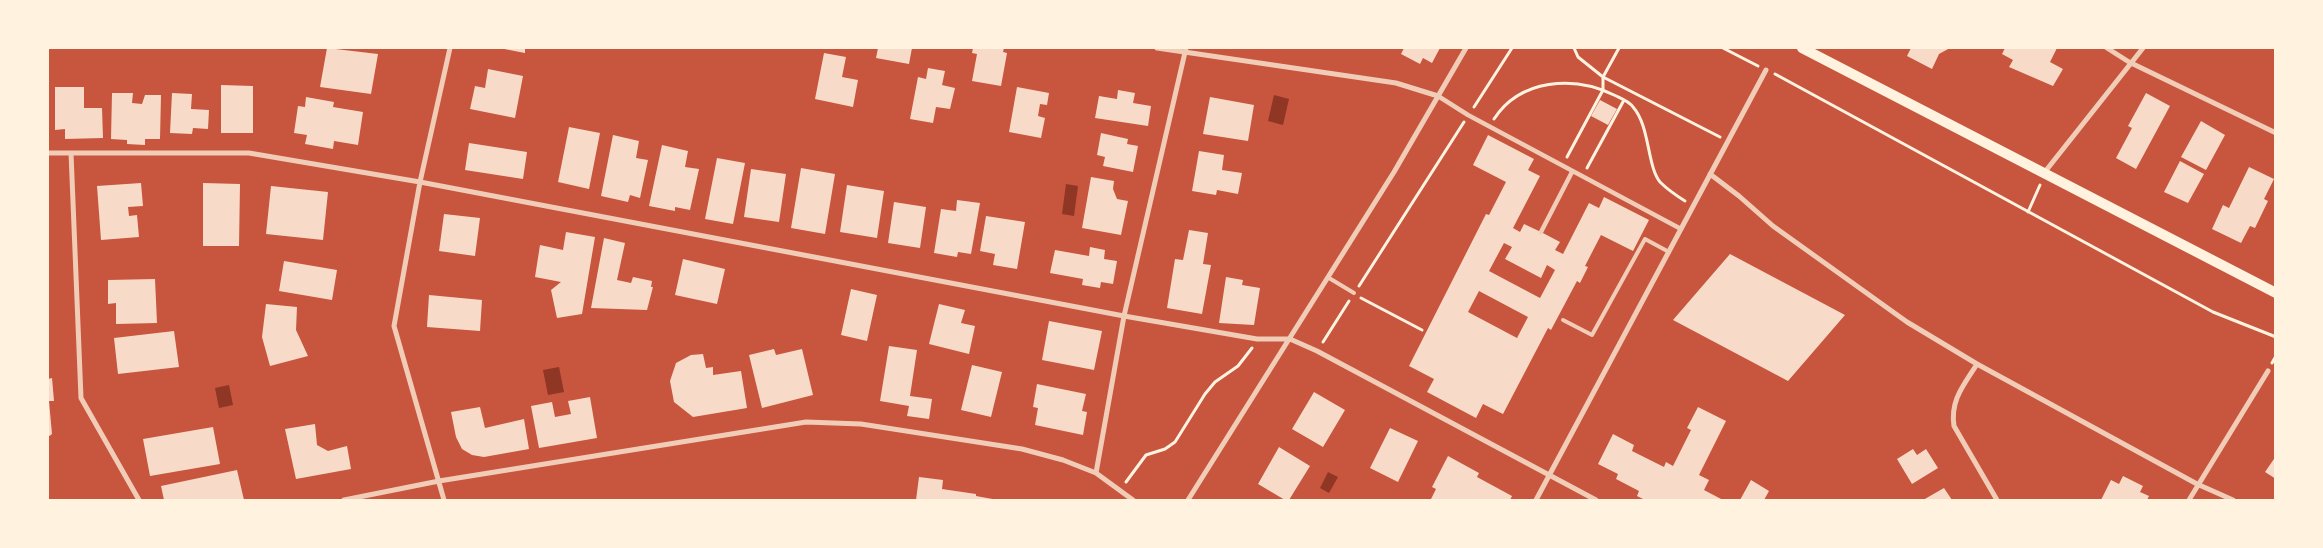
<!DOCTYPE html>
<html>
<head>
<meta charset="utf-8">
<style>
	body { margin:0 }
	#map { position:relative; width:2323px; height:548px; overflow:hidden; background:#c8553d; font-family:Poppins,sans-serif }
	canvas { display:block }
	.frame { position:absolute; inset:0; border:49px solid #fff3e0; pointer-events:none }
</style>
</head>
<body>
<div id="map">
<canvas width="2323" height="548"></canvas>
<div class="frame"></div>
</div>
<script>
const context = document.querySelector('canvas').getContext('2d');
context.lineJoin = 'round';
function paint(path, color) {
  context.fillStyle = color;
  context.fill(path, 'evenodd');
}
function strokePath(path, color, width, dash) {
  context.strokeStyle = color;
  context.lineWidth = width;
  context.lineCap = dash ? 'butt' : 'round';
  context.setLineDash(dash || []);
  context.stroke(path);
}
paint(new Path2D(`
	M1274,95L1289,99L1283,125L1268,121Z
	M1066,184L1078,186L1074,216L1062,214Z
	M559,367L564,392L548,395L543,370Z
	M229,385L233,405L219,408L215,388Z
	M1328,472L1338,477L1329,493L1320,488Z`), '#8f3625');
paint(new Path2D(`
	M327,48L378,54L371,94L320,87Z
	M499,48H525V53Z
	M878,48H912L909,64L876,58Z
	M973,48H1004L1003,52L1007,53L1001,86L972,81L977,54L972,53Z
	M1404,48H1440L1432,63L1423,58L1420,64L1401,54Z
	M1911,48H1950L1939,54L1932,69L1907,56Z
	M2005,48H2057L2050,62L2063,69L2053,86L2009,67L2013,60L2002,54Z
	M824,53L846,57L842,77L858,80L853,107L815,99Z
	M928,68L945,71L942,85L955,88L950,109L936,107L933,123L910,119L918,77L926,79Z
	M488,69L523,76L515,118L470,109L475,86L485,88Z
	M221,85L253,86V133H221Z
	M55,87H84V108H102L103,138L65,139V129L55,130Z
	M1017,87L1049,93L1047,105L1040,104L1038,116L1045,118L1041,138L1009,132Z
	M1118,90L1135,93L1133,103L1151,106L1148,126L1095,118L1099,96L1117,99Z
	M112,93H133L132,103L142,104L145,95H161L160,139H145V145L127,144V140L111,139Z
	M172,93L192,94L191,109L209,110L208,129L193,128L192,134L170,133Z
	M2146,93L2170,106L2136,169L2116,158L2132,128L2128,126Z
	M306,97L334,102L333,107L363,112L358,145L334,141L333,149L305,144L307,135L294,133L298,106L305,107Z
	M1210,97L1254,105L1248,141L1203,134Z
	M1600,100L1617,109L1608,125L1591,116Z
	M2201,121L2225,135L2206,170L2181,157Z
	M569,127L600,133L589,189L558,182Z
	M1101,133L1128,139L1127,144L1138,146L1133,172L1103,166L1105,157L1097,155Z
	M613,135L639,141L636,158L648,160L640,198L630,195L628,202L601,196Z
	M1488,135L1534,159L1528,170L1540,176L1513,228L1520,232L1524,224L1541,232L1560,242L1555,250L1563,254L1589,203L1599,208L1604,197L1649,220L1633,251L1601,235L1585,266L1588,267L1580,283L1577,281L1551,330L1548,328L1503,414L1483,404L1476,418L1427,392L1434,379L1409,366L1486,214L1489,215L1506,182L1473,165ZM1504,243L1512,247L1505,259L1541,278L1547,265L1555,270L1540,298L1489,271ZM1479,291L1528,317L1517,338L1468,312Z
	M469,143L527,152L523,179L465,170Z
	M662,145L688,151L685,167L699,169L690,210L675,207V211L649,206Z
	M1199,151L1224,155L1222,170L1242,173L1238,194L1217,190L1216,195L1192,191Z
	M717,158L745,163L733,224L705,219Z
	M2180,161L2204,174L2188,203L2164,192Z
	M2249,167L2274,179L2264,199L2268,201L2255,228L2250,226L2241,243L2212,229L2223,205L2229,208Z
	M801,168L835,174L825,234L791,228Z
	M751,169L786,174L779,222L744,217Z
	M1091,177L1114,181L1113,189L1117,199L1128,201L1121,235L1082,228Z
	M141,183L143,206L128,207L129,216L137,215L139,237L101,240L97,186Z
	M203,183L240,184L239,246H203Z
	M847,185L884,191L877,238L840,232Z
	M271,186L328,192L323,240L266,234Z
	M957,200L980,203L971,254L958,252L957,257L934,253L941,209L956,211Z
	M894,202L926,207L920,248L888,243Z
	M444,214L480,218L475,256L439,251Z
	M986,216L1025,222L1017,269L993,265L995,254L980,251Z
	M1189,230L1208,233L1203,264L1211,265L1202,314L1167,308L1175,259L1183,260Z
	M566,232L595,237L582,314L557,318L551,290L561,282L535,277L540,245L563,250Z
	M604,238L625,243L617,280L631,283L633,277L652,281L651,287H653L647,310L591,308Z
	M1090,247L1105,250L1104,259L1117,261L1113,284L1101,282L1100,288L1082,285L1083,279L1050,273L1055,250L1089,256Z
	M1730,254L1845,315L1788,381L1673,320Z
	M683,259L725,269L717,304L675,295Z
	M284,261L337,270L332,300L279,291Z
	M1226,277L1243,280L1242,285L1260,288L1254,325L1219,323Z
	M155,279L157,323L116,324V303L108,304V280Z
	M851,289L877,295L867,341L841,335Z
	M429,295L482,300L480,331L427,327Z
	M266,304L297,307L296,330L308,356L270,366L262,337Z
	M939,304L965,310L961,323L975,326L969,354L929,344Z
	M1049,321L1102,331L1094,370L1042,360Z
	M174,331L179,367L118,374L114,338Z
	M889,346L917,350L910,396L932,399L929,419L907,416L909,406L880,401Z
	M774,349L776,355L802,349L813,395L762,408L749,355Z
	M703,354L706,368L713,367V375L741,371L747,408L693,417L674,402L670,381L676,363L691,355Z
	M972,365L1002,372L991,417L961,410Z
	M52,378L54,401H49L52,434L48,437V379Z
	M1037,384L1086,394L1082,411L1087,412L1083,435L1035,425L1038,408L1033,407Z
	M1314,392L1345,410L1323,447L1292,429Z
	M590,397L597,438L539,448L531,406L552,402L555,417L571,414L568,401Z
	M480,407L485,428L524,419L529,449L484,457L472,455L462,449L456,437L451,412Z
	M1698,407L1726,421L1699,475L1709,480L1704,490L1723,500H1645L1637,496L1639,491L1616,479L1618,474L1598,464L1613,434L1634,445L1632,451L1664,467L1666,462L1673,466L1691,430L1687,428Z
	M315,424L317,445L328,451L347,446L351,469L296,479L285,429Z
	M213,427L220,464L150,476L143,439Z
	M1390,428L1418,441L1398,482L1370,468Z
	M1279,447L1310,466L1289,500H1285L1258,484Z
	M1913,449L1917,455L1926,449L1938,468L1912,484L1897,459Z
	M1448,456L1479,473L1477,477L1512,496L1510,500L1431,499L1436,489L1432,487Z
	M2276,456V479L2265,472Z
	M237,470L244,500H164L161,486Z
	M2123,476L2143,486L2140,492L2149,496L2147,500H2101L2111,480L2119,484Z
	M919,477L943,480L942,489L976,494V496L998,500H916Z
	M1751,480L1769,491L1764,500H1740Z
	M1944,488L1952,500H1923Z`), '#f7dbc8');
strokePath(new Path2D(`
	M1619,48L1603,77L1720,137
	M1723,48L1758,66
	M1775,74L2213,312L2276,337
	M1474,107L1512,48
	M1494,119C1520,79 1574,75 1614,95C1620,98 1629,101 1633,107C1650,126 1647,166 1660,182C1667,189 1677,196 1685,201
	M1567,157L1603,90V77L1578,57L1574,48
	M1587,168L1624,100
	M2028,212L2040,185
	M1359,286L1464,122
	M1361,298L1422,330
	M1323,342L1349,301
	M2272,363L2276,356
	M1126,482L1146,455L1165,449L1175,442L1205,394L1215,382L1238,366L1252,348`), '#fff3e0', 3);
strokePath(new Path2D(`
	M1329,278L1354,293
	M1563,320L1592,335L1645,239L1669,252`), '#f1ccb7', 4);
strokePath(new Path2D(`
	M1438,96L1468,115L1681,229
	M1541,232L1572,172`), '#f1ccb7', 4.5);
strokePath(new Path2D(`
	M1157,48L1396,83L1438,96
	M2107,48L2129,62L2276,133
	M48,153H249L420,182L1124,316L1257,339H1290L1317,351L1596,500
	M71,153L81,398L139,500
	M2044,173L2143,48
	M1710,174L1739,196L1773,226L1907,322L1977,364L2197,484L2233,500
	M1977,364C1964,385 1950,400 1954,426L1997,500
	M1096,473L1124,316L1186,48
	M344,500L439,481L806,422L861,424L1022,449L1063,460L1096,473L1133,500
	M444,500L394,326L420,182L450,48
	M1188,500L1394,172L1466,48
	M1536,500L1766,70
	M2189,500L2268,371`), '#f1ccb7', 5);
strokePath(new Path2D(`
	M1802,48L2276,293`), '#fff3e0', 10);
</script>
</body>
</html>
